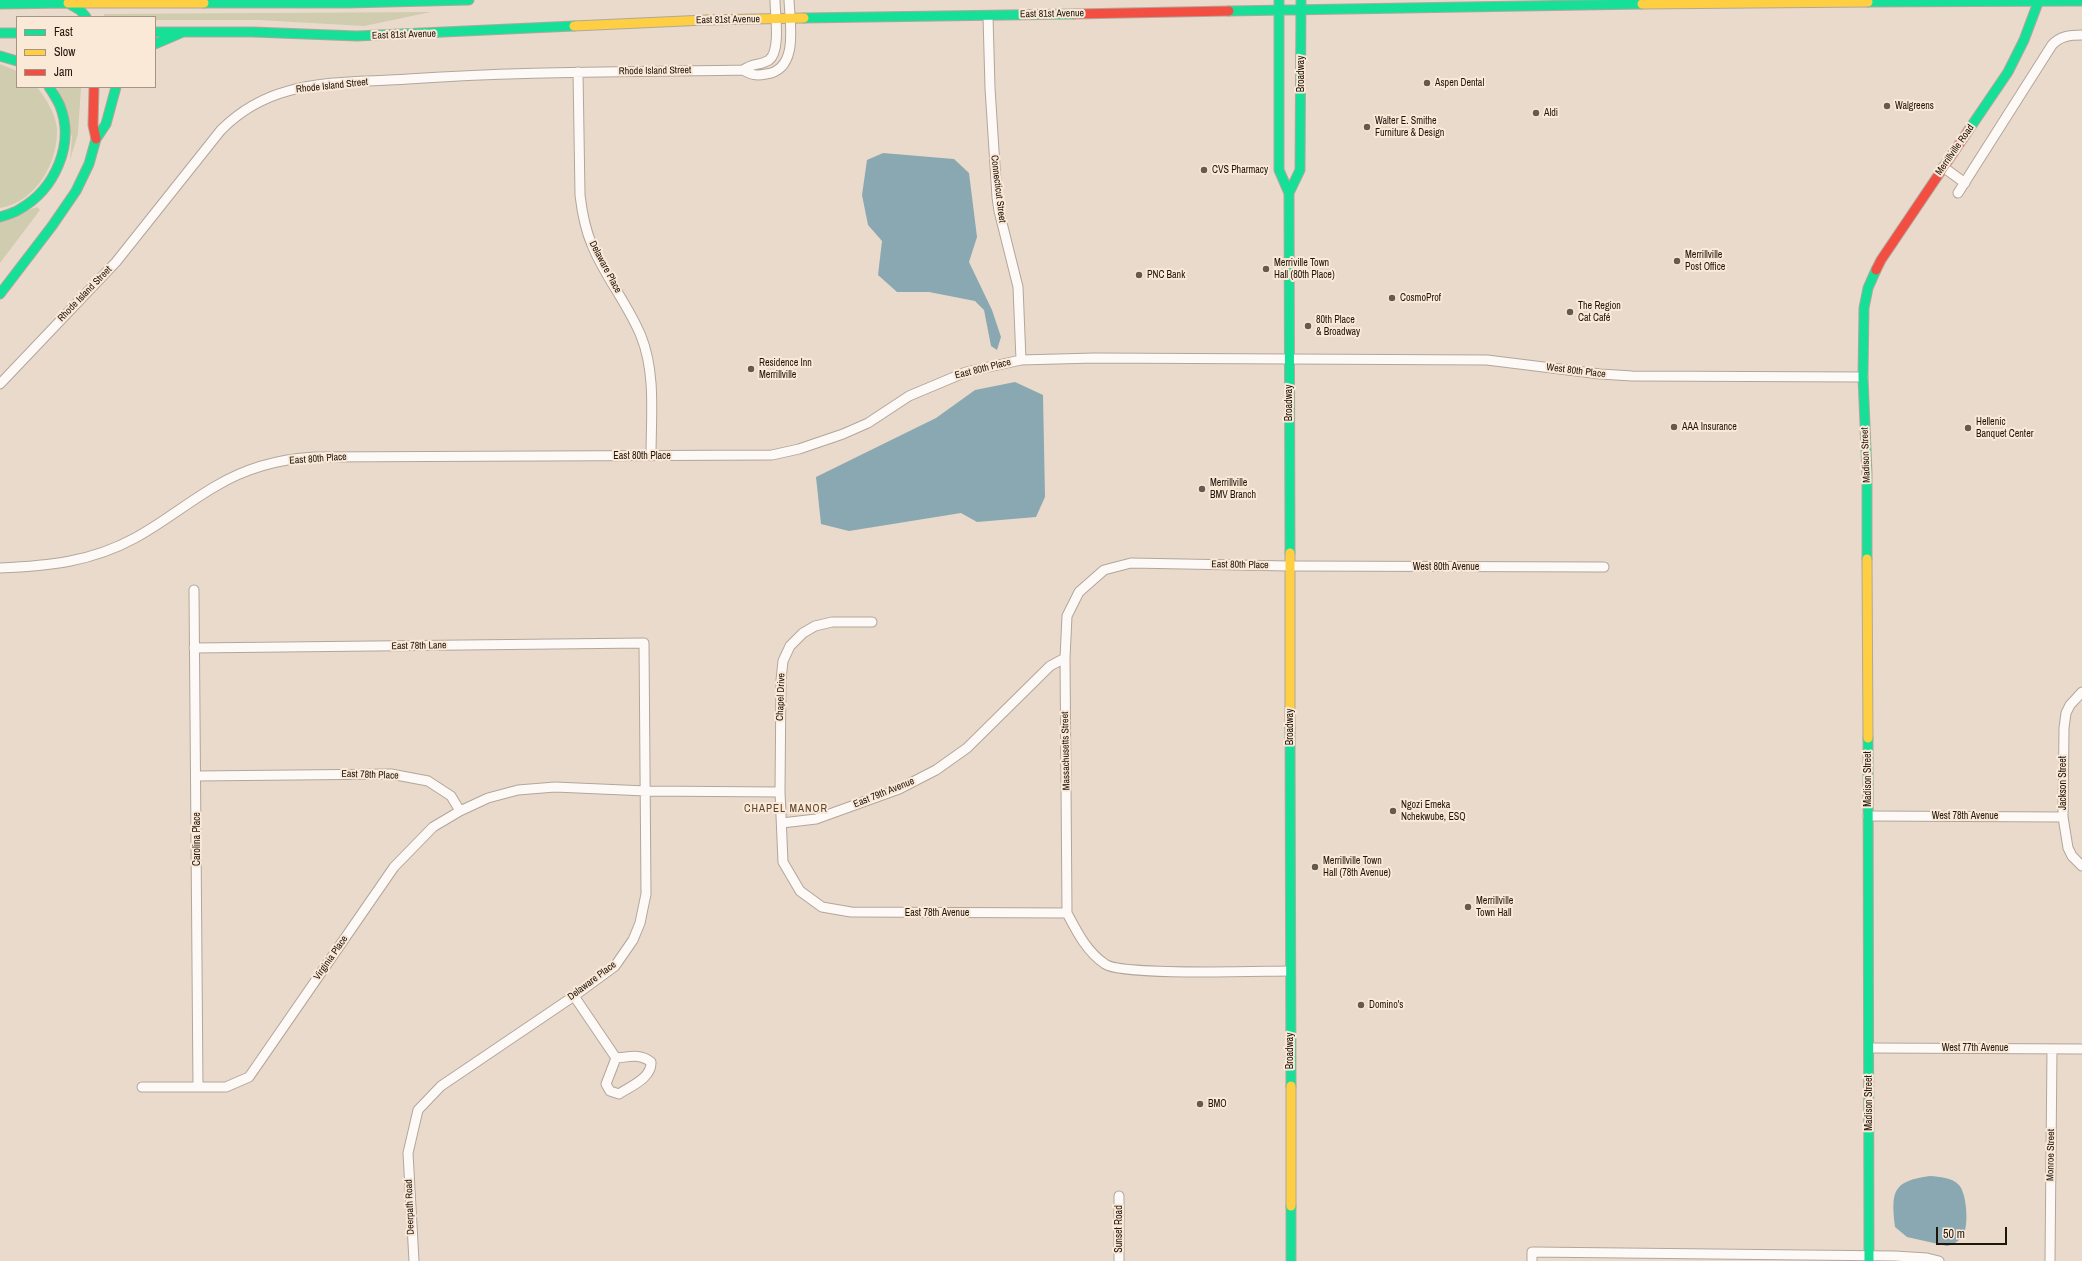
<!DOCTYPE html>
<html>
<head>
<meta charset="utf-8">
<style>
	body { margin:0 }
	#map { position:relative; width:2082px; height:1261px; overflow:hidden; background:#eadacb; font-family:"Archivo Narrow",sans-serif }
	canvas { display:block }
	.legend { position:absolute; left:16px; top:16px; width:140px; height:72px; box-sizing:border-box; background:#fbe9d8; border:1px solid #a39486; margin:0; padding:5px 7px; list-style:none; font-size:12px; color:#1f150b }
	.legend li { display:flex; align-items:center; gap:8px; height:20px }
	.legend b { width:20px; border:1px solid #a39486 }
	.scale { position:absolute; left:1936px; top:1227px; width:71px; height:18px; box-sizing:border-box; border:2px solid #1f150b; border-top:0; padding-left:5px; font-size:12px; line-height:14px; white-space:nowrap; color:#1f150b; -webkit-text-stroke:3px #fbe9d8; paint-order:stroke }
</style>
</head>
<body>
<div id="map">
<canvas width="2082" height="1261"></canvas>
<ul class="legend">
<li><b style="height:5px;background:#16e098"></b>Fast</li>
<li><b style="height:5px;background:#ffcf43"></b>Slow</li>
<li><b style="height:5px;background:#f24e42"></b>Jam</li>
</ul>
<div class="scale">50 m</div>
</div>
<script>
const context = document.querySelector('canvas').getContext('2d');
context.lineJoin = 'round';
function paint(path, color) {
  context.fillStyle = color;
  context.fill(path, 'evenodd');
}
function strokePath(path, color, width, dash) {
  context.strokeStyle = color;
  context.lineWidth = width;
  context.lineCap = dash ? 'butt' : 'round';
  context.setLineDash(dash || []);
  context.stroke(path);
}
function write(font, color, halo, rows, align = 'center') {
  context.font = font + ' "Archivo Narrow",sans-serif';
  context.lineWidth = 4;
  context.setLineDash([]);
  context.textBaseline = 'middle';
  context.strokeStyle = halo;
  context.fillStyle = color;
  for (const [text, x, y, turn = 0] of rows) {
    context.save();
    context.translate(x, y);
    context.rotate((+turn || 0) * Math.PI / 180);
    context.textAlign = isNaN(turn) ? turn : align;
    if (halo) context.strokeText(text, 0, 0);
    context.fillText(text, 0, 0);
    context.restore();
  }
}
paint(new Path2D(`
	M431,12L364,26L259,20H155V17H104V14Z
	M0,64L17,71V87H37C46,99 56,114 57,129C58,163 36,202 0,208Z
	M57,87H81L78,134L70,160L72,137Z
	M37,207L40,210L0,263V221Z`), '#d0ccaf');
paint(new Path2D(`
	M883,153L954,159L969,173L977,237L969,262L992,310L1001,337L997,350L991,346L984,310L975,301L929,292H897L878,275L882,241L868,225L862,195L867,160Z
	M1015,382L1043,395L1045,497L1036,517L977,522L961,513L849,531L821,524L816,477L936,418L975,390Z
	M1930,1176C1940,1177 1951,1177 1959,1185C1967,1194 1969,1226 1963,1236C1959,1241 1953,1245 1947,1246L1907,1237L1895,1227C1891,1192 1892,1181 1930,1176Z`), '#8aa8b2');
const street = new Path2D(`
	M988,16L990,88L997,197L999,211L1018,287L1021,360
	M743,70C754,62 760,66 769,60C781,51 775,14 775,0
	M578,72L580,195C582,212 585,229 592,245C605,277 628,304 641,336C656,373 651,417 651,456
	M1943,167L1965,183
	M1958,193L2052,45C2060,36 2070,35 2082,35
	M0,384L116,262L221,130C240,111 262,98 288,91C326,80 369,82 408,79C520,71 632,72 743,70C752,75 756,76 766,74C799,70 790,24 789,0
	M0,568C48,566 91,562 135,538C163,523 188,502 216,486C246,468 280,459 314,457L772,455L799,449L843,434L868,423L909,396L966,372L1021,360L1094,358L1487,360L1600,374L1632,376L1863,377
	M194,590L198,1087
	M872,622H832L815,626L803,633L790,646L783,661L781,680L780,792L783,862L800,891L822,907L851,912L1067,913C1077,932 1087,952 1105,964C1121,976 1261,971 1290,971
	M194,648L644,643L646,894L640,923L633,940L615,966L574,996L441,1086L418,1110L408,1153L414,1261
	M2082,692L2070,705L2066,713L2064,728L2063,817L2068,848L2072,856L2082,866
	M197,776L391,774L428,781L451,796L460,811L488,798L518,790L555,787L646,791L780,792
	M1868,816L2063,817
	M782,823L816,819L899,789L936,770L967,748L1050,666L1065,658
	M1067,913L1065,658L1067,616L1079,592L1104,570L1131,563L1289,566L1604,567
	M574,996L616,1058L606,1084L610,1091L619,1094C631,1086 652,1078 651,1062C640,1053 629,1057 616,1058
	M1869,1048L2082,1049
	M142,1087H226L249,1077L394,867L433,827L460,811
	M1119,1196V1261
	M1532,1261V1252L1895,1256L1927,1258L1939,1261
	M2050,1261L2052,1049`);
const fast = new Path2D(`
	M1279,0V170L1289,193L1290,553
	M1868,2L2082,1
	M204,3H348L469,0
	M0,4L68,3L80,10L86,17
	M1229,11L1642,4
	M804,18L1074,14
	M155,32H253L357,36L574,26
	M0,33H17
	M155,44L183,32
	M0,56L17,61
	M1968,131L2008,72L2024,40L2039,0
	M1289,193L1300,170L1301,0
	M0,217C7,215 14,213 20,209C55,189 75,144 60,106C57,99 53,93 49,87
	M0,294L52,226L76,191L89,164L96,139L106,124L116,87
	M1867,559V473L1863,377L1864,308L1868,288L1876,270
	M1290,728L1291,1086
	M1868,738L1869,1261
	M1291,1206V1261`);
const slow = new Path2D(`
	M68,3H204
	M1642,4L1868,2
	M574,26L706,20L804,18
	M1290,553V728
	M1867,559L1868,738
	M1291,1086V1206`);
const jam = new Path2D(`
	M1074,14L1229,11
	M94,87L93,125L96,139
	M1876,270L1881,260L1968,131`);
strokePath(street, '#b2a69b', 11);
strokePath(fast, '#b2a69b', 11);
strokePath(slow, '#b2a69b', 11);
strokePath(jam, '#b2a69b', 11);
strokePath(street, '#fcf9f7', 9);
strokePath(fast, '#16e098', 9);
strokePath(slow, '#ffcf43', 9);
strokePath(jam, '#f24e42', 9);
for (const [x, y, r, color] of [
	[1427,83,4,"#665a4e"],
	[1887,106,4,"#665a4e"],
	[1536,113,4,"#665a4e"],
	[1367,127,4,"#665a4e"],
	[1204,170,4,"#665a4e"],
	[1677,261,4,"#665a4e"],
	[1266,269,4,"#665a4e"],
	[1139,275,4,"#665a4e"],
	[1392,298,4,"#665a4e"],
	[1570,312,4,"#665a4e"],
	[1308,326,4,"#665a4e"],
	[751,369,4,"#665a4e"],
	[1674,427,4,"#665a4e"],
	[1968,428,4,"#665a4e"],
	[1202,489,4,"#665a4e"],
	[1393,811,4,"#665a4e"],
	[1315,867,4,"#665a4e"],
	[1468,907,4,"#665a4e"],
	[1361,1005,4,"#665a4e"],
	[1200,1104,4,"#665a4e"]
]) {
  const dot = new Path2D();
  dot.arc(x, y, r, 0, 2 * Math.PI);
  context.fillStyle = color;
  context.fill(dot);
  strokePath(dot, '#fbe9d8', 1.5);
}
write('10px', '#1f150b', '#fbe9d8', [
	["East 81st Avenue",1052,14,-1],
	["East 81st Avenue",728,20,-1],
	["East 81st Avenue",404,35,-2],
	["Rhode Island Street",655,71,-1],
	["Broadway",1301,74,-90],
	["Rhode Island Street",332,86,-6],
	["Merrillville Road",1955,150,-55],
	["Connecticut Street",998,189,83],
	["Delaware Place",605,267,62],
	["Rhode Island Street",85,294,-46],
	["East 80th Place",983,369,-14],
	["West 80th Place",1576,371,7],
	["Broadway",1289,403,-90],
	["Madison Street",1866,455,-92],
	["East 80th Place",642,456],
	["East 80th Place",318,459,-4],
	["East 80th Place",1240,565,1],
	["West 80th Avenue",1446,567],
	["East 78th Lane",419,646,-1],
	["Chapel Drive",781,697,-88],
	["Broadway",1290,727,-90],
	["Massachusetts Street",1066,751,-91],
	["East 78th Place",370,775,2],
	["Madison Street",1868,779,-90],
	["Jackson Street",2063,783,-90],
	["East 79th Avenue",884,793,-22],
	["West 78th Avenue",1965,816],
	["Carolina Place",197,839,-90],
	["East 78th Avenue",937,913],
	["Virginia Place",331,958,-55],
	["Delaware Place",592,981,-37],
	["West 77th Avenue",1975,1048],
	["Broadway",1290,1051,-90],
	["Madison Street",1869,1103,-90],
	["Monroe Street",2051,1155,-89],
	["Deerpath Road",410,1207,-92],
	["Sunset Road",1119,1229,-90]
]);
write('10px', '#1f150b', '#fbe9d8', [
	["Aspen Dental",1435,83],
	["Walgreens",1895,106],
	["Aldi",1544,113],
	["Walter E. Smithe",1375,121],
	["Furniture & Design",1375,133],
	["CVS Pharmacy",1212,170],
	["Merrillville",1685,255],
	["Post Office",1685,267],
	["Merriville Town",1274,263],
	["Hall (80th Place)",1274,275],
	["PNC Bank",1147,275],
	["CosmoProf",1400,298],
	["The Region",1578,306],
	["Cat Café",1578,318],
	["80th Place",1316,320],
	["& Broadway",1316,332],
	["Residence Inn",759,363],
	["Merrillville",759,375],
	["Hellenic",1976,422],
	["Banquet Center",1976,434],
	["AAA Insurance",1682,427],
	["Merrillville",1210,483],
	["BMV Branch",1210,495],
	["Ngozi Emeka",1401,805],
	["Nchekwube, ESQ",1401,817],
	["Merrillville Town",1323,861],
	["Hall (78th Avenue)",1323,873],
	["Merrillville",1476,901],
	["Town Hall",1476,913],
	["Domino's",1369,1005],
	["BMO",1208,1104]
], 'left');
context.letterSpacing = '1px';
write('11px', '#5d452d', '#fbe9d8', [
	["CHAPEL MANOR",786,809]
]);
context.letterSpacing = '0px';
</script>
</body>
</html>
